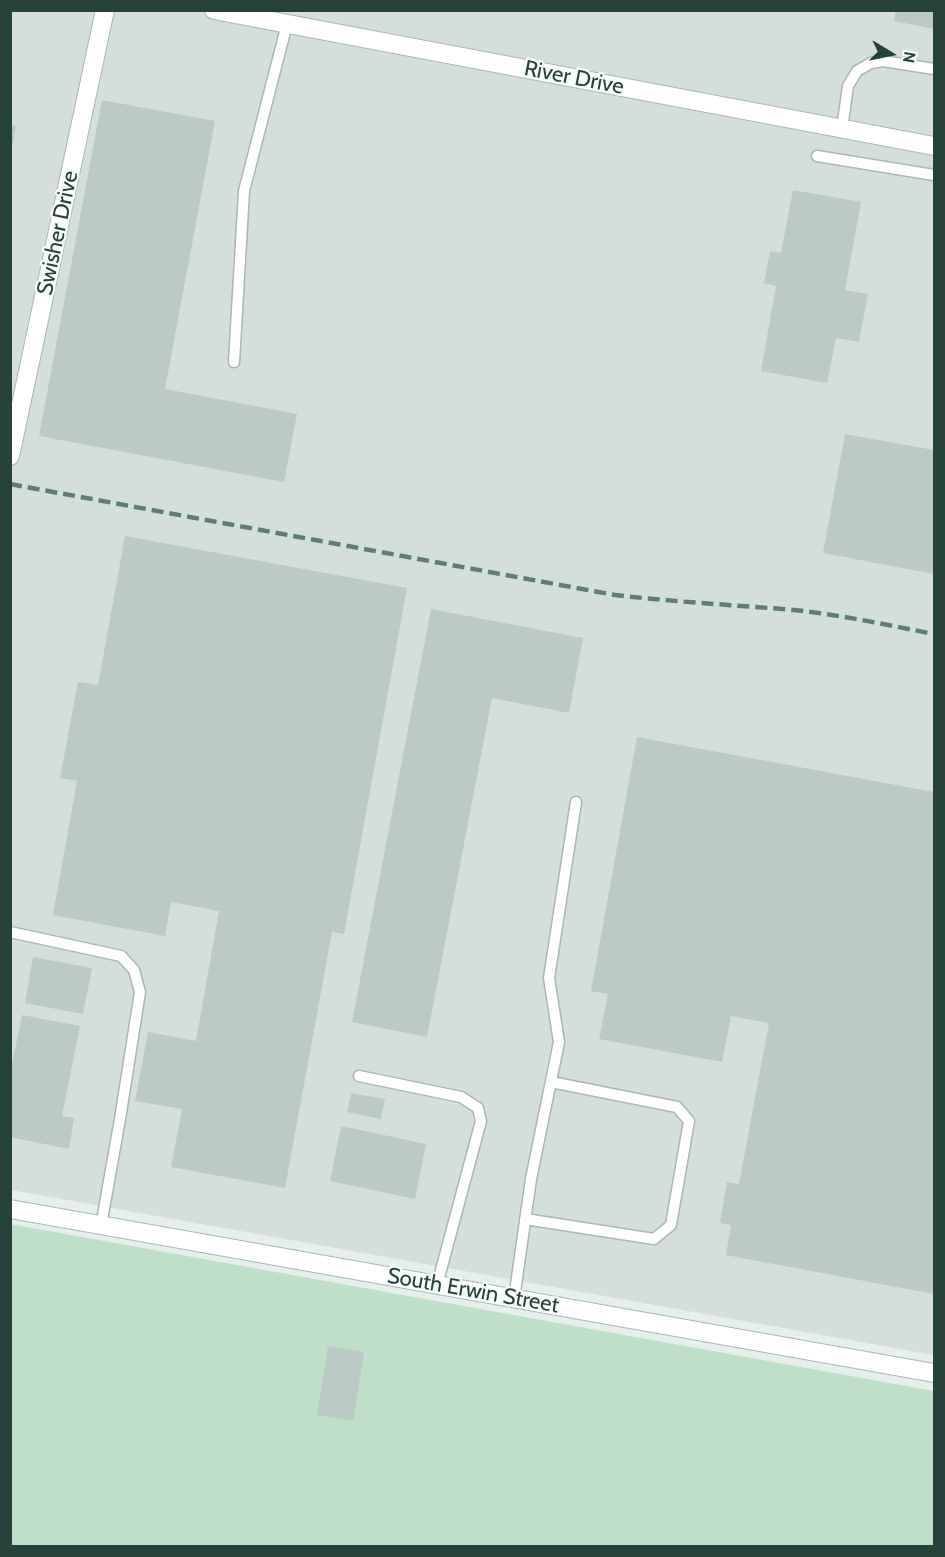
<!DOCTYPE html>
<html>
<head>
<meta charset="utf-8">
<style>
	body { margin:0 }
	#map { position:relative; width:945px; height:1557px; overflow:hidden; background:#e6efeb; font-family:Cabin,sans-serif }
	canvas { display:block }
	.frame { position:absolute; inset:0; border:12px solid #24423a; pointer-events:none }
	.north { position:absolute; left:861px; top:24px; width:60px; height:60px; -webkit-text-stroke:4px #f7fbf9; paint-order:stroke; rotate:100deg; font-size:16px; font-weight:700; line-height:24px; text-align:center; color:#24423a }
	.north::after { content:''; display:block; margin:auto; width:21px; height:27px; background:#24423a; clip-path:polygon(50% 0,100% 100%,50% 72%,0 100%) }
</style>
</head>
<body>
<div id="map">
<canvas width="945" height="1557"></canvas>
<div class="frame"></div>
<div class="north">N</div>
</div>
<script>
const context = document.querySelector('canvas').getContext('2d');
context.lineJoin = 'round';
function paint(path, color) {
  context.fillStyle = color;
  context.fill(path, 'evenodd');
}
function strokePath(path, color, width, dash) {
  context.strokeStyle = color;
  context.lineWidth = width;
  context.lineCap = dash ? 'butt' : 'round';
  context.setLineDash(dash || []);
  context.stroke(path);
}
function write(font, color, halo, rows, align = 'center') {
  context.font = font + ' Cabin,sans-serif';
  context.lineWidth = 4.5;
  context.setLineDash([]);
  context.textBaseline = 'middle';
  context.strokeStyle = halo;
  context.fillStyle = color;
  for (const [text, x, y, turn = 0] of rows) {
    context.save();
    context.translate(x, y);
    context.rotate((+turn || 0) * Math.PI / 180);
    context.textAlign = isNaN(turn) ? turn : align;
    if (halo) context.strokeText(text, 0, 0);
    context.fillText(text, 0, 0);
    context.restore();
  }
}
paint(new Path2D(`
	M10,11H934V1355L11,1190Z`), '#d4dfda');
paint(new Path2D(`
	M10,1224L934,1391V1546H11Z`), '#bfe0c8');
paint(new Path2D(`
	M896,10H934V29L894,21Z
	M102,100L215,121L165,389L297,414L284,482L39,436Z
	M10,125L16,126L12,147H10Z
	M793,190L861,202L845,290L868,294L859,342L836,338L827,383L761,371L776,286L764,283L770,251L781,253Z
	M845,434L934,450V574L823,553Z
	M125,536L407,588L344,934L332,932L285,1188L171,1167L182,1109L135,1101L148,1032L196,1041L219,911L171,902L165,936L53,915L77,781L60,778L78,682L98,685Z
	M431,609L583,638L569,713L492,698L427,1037L352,1022Z
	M637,737L934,792V1294L726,1255L731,1225L720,1223L727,1182L739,1184L769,1023L731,1016L722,1062L599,1039L608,994L591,991Z
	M33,957L92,968L83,1014L25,1003Z
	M22,1015L80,1026L62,1116L74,1118L69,1149L10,1137V1074Z
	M351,1093L385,1099L381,1119L347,1112Z
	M341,1126L426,1144L415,1199L330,1181Z
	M328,1346L364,1352L353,1421L317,1415Z`), '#bbcac4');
const lane = new Path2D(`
	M842,129L848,86L857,71L871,63L883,61L934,69
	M817,156L934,175
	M234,362L244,191L287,24
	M10,932L121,956L134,970L140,992L120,1119L101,1226
	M359,1076L461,1097L478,1108L481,1121L437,1285
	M525,1219L654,1239L671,1225L689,1121L677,1107L551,1082
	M514,1299L531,1179L559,1042L549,978L576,802`);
const street = new Path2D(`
	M214,10L934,146
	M10,456L105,10`);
const secondary = new Path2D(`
	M10,1209L934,1373`);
strokePath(lane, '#a8b8b2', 13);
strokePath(street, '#a8b8b2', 20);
strokePath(secondary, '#a4bbb3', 20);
strokePath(lane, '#fff', 10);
strokePath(street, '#fff', 18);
strokePath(secondary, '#fff', 18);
strokePath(new Path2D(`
	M10,484L615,595C675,602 734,605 794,610C841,615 888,625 934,634`), '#5f7d75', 4.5, [12, 6]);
write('22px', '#24423a', '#f7fbf9', [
	["River Drive",574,78,11],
	["Swisher Drive",58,233,-78],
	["South Erwin Street",473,1291,10]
]);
</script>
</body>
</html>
